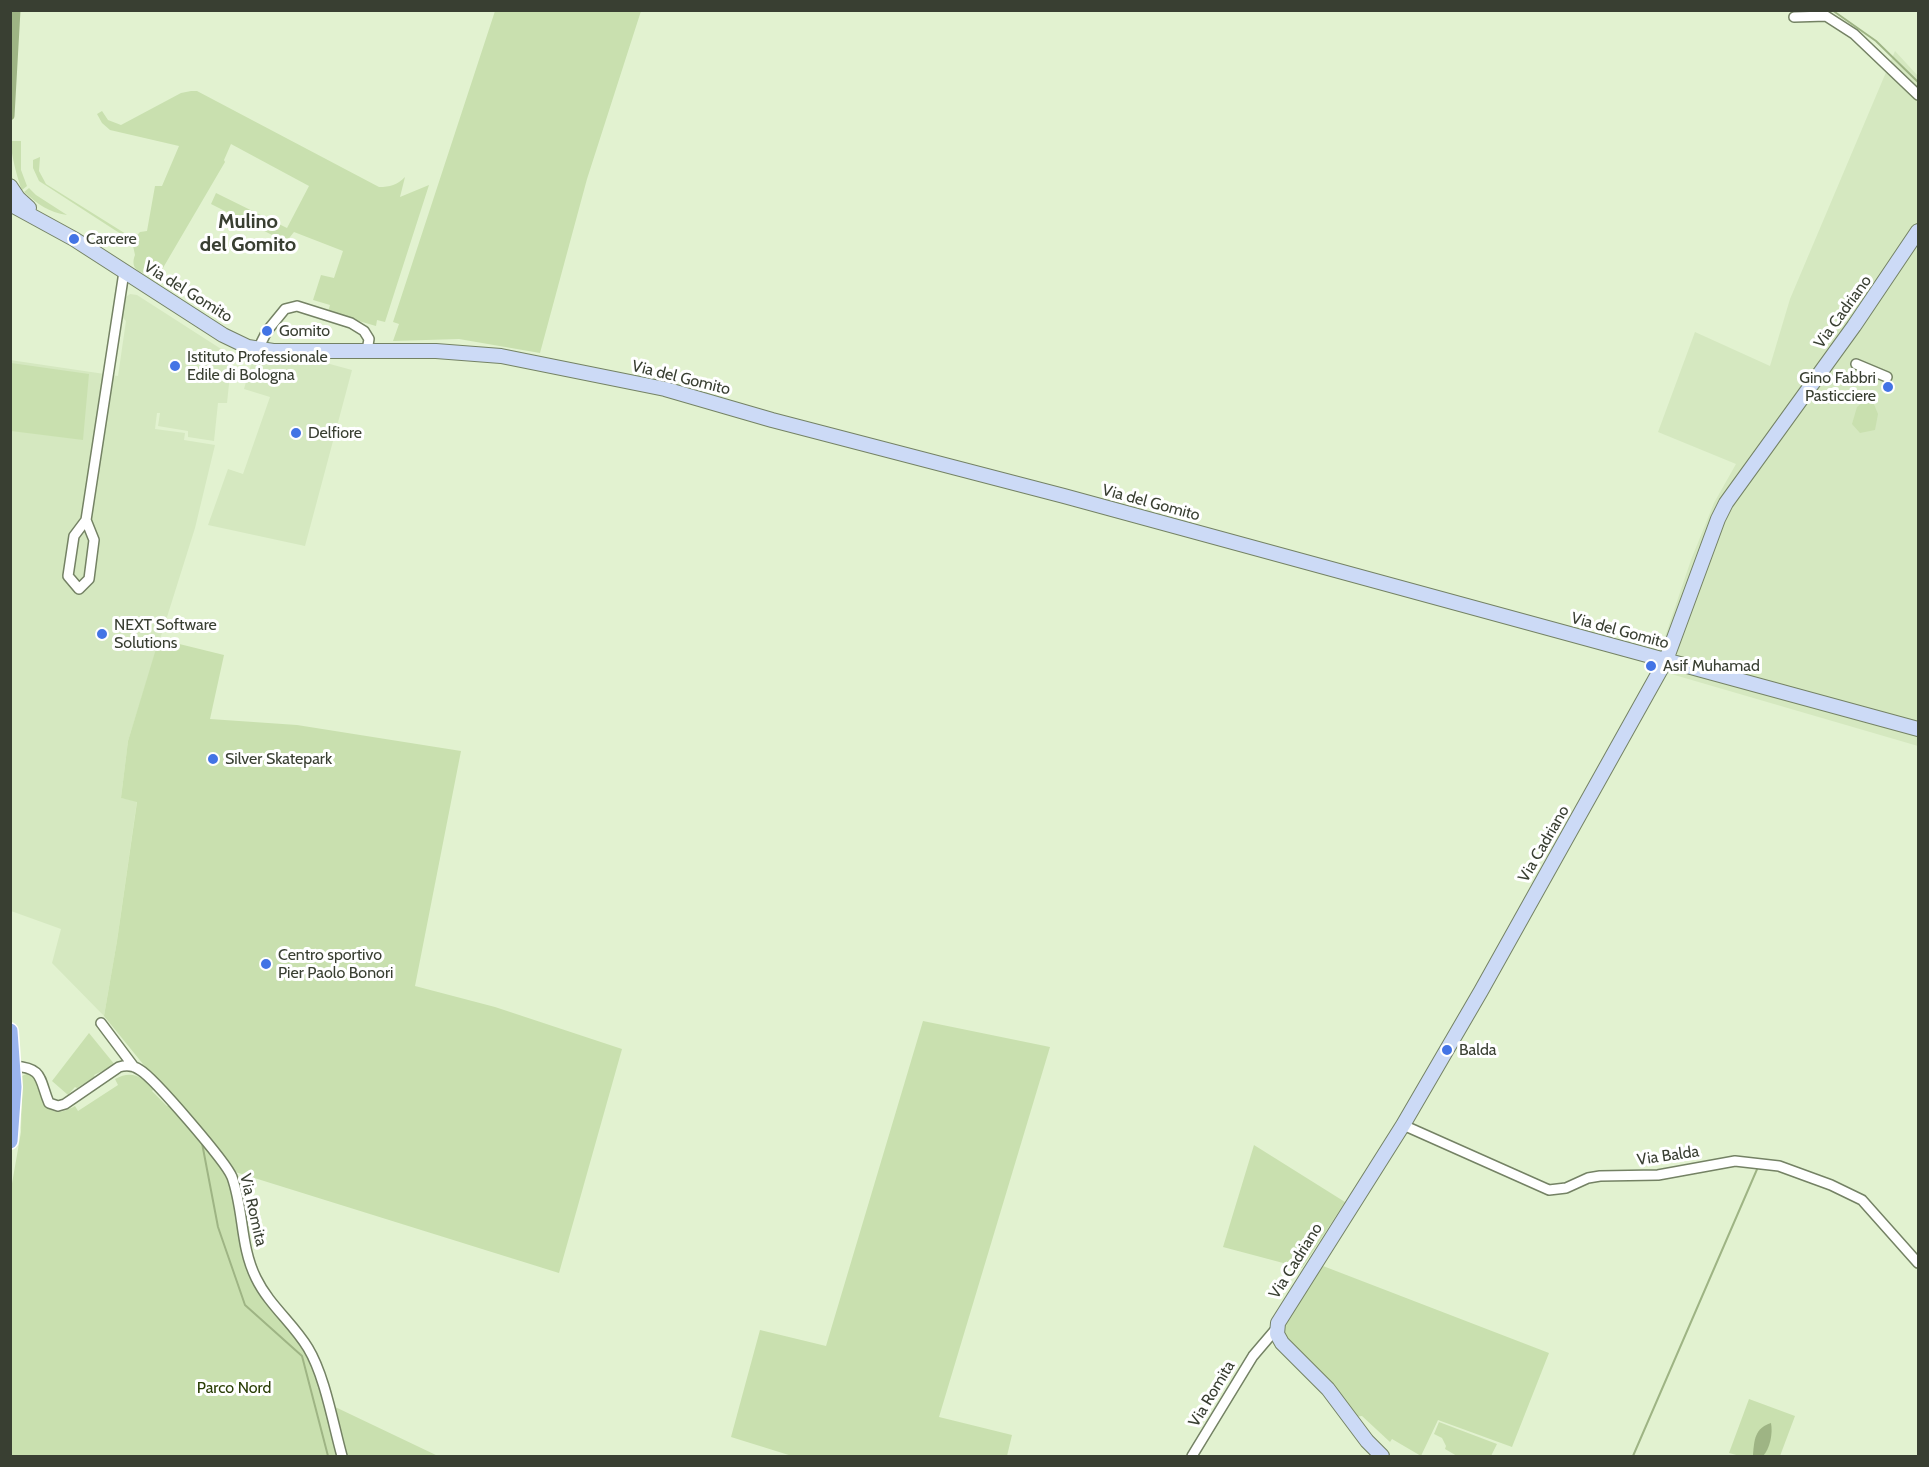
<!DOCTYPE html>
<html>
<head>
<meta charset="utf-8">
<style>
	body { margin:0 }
	#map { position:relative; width:1929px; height:1467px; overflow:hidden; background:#e2f2d0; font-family:Cabin,sans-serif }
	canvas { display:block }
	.frame { position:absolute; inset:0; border:12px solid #393f32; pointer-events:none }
</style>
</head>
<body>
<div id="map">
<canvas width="1929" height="1467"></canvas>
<div class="frame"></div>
</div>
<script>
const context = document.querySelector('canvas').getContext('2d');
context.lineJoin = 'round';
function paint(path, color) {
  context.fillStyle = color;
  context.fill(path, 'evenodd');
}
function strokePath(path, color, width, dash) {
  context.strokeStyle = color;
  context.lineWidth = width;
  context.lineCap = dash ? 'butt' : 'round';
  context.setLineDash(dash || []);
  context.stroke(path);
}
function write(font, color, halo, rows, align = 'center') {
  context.font = font + ' Cabin,sans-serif';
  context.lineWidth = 6;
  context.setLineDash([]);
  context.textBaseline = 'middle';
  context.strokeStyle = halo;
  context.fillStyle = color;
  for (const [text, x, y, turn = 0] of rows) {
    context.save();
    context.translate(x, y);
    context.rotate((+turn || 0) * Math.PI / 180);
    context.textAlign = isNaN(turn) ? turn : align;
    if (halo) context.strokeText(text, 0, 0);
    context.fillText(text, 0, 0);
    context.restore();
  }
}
paint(new Path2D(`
	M1895,51L1918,76V746L1654,669L1691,560L1714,503L1736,464L1658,432L1695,332L1770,366L1790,299Z
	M130,294L137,295L232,356L227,403H218L214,441L188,437V431L158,426L160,413H157L155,429L185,433L184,440L215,445L195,528L128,741L121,798L137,801L117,941L104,1016L52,963L61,929L11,911L10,360L118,376L126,321L120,315L126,297Z
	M254,354L304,357L352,370L305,546L208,525L228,469L243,474L270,397L244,389Z`), '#d5e8c0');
paint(new Path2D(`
	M495,11H641L587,179L540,353L459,339L393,341L399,324L393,322Z
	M191,91H197L379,187C390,187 397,185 405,177L400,197L429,185L385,322L377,320L376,326L328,312L330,305L313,300L321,275L334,278L343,251L294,232L286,242L211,204L216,193L287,228L309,186L231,144L224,160L225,162L160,273C147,276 128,273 135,255L132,241L140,232L147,231L155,186H162L179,146L110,130L102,123L97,114L102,111L108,120L121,125L181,93Z
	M11,141H21V170L27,186L22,190C18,181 10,150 11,141Z
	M40,157L39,171L46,184L126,234L124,236L39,181L33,168V160Z
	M29,188L36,195L67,215C48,212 39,205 24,192Z
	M11,363L89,374L83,440L11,431Z
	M1863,402H1873L1878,414L1875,430L1860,433L1852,424L1857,407Z
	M159,639L224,655L210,719L297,725L461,751L415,986L495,1007L622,1049L559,1273L232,1171L250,1264L301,1338L331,1405L438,1456H11L10,1195L21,1132L22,1076L26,1074L38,1079C45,1102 46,1122 75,1106L78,1111L118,1085L115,1079C131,1070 142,1076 154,1089L152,1091L167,1106L169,1105L204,1146L203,1138L104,1016L117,941L137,802L121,798L128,741Z
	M923,1021L1050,1047L939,1417L1012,1435L1007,1456H792L731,1437L760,1330L826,1346Z
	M89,1033L115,1065L94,1075L95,1077L77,1088L75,1087L68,1095L52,1081Z
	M1254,1145L1345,1202L1302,1268L1223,1247Z
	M1323,1266L1549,1353L1512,1447L1438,1420L1421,1456L1392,1439L1390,1442L1362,1416L1353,1417L1303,1369L1281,1330L1292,1307Z
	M1749,1399L1795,1416L1780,1456H1740L1729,1453Z
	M1439,1422L1497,1444L1491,1456H1457L1445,1449L1446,1446L1442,1438L1434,1434Z`), '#c9e0af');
paint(new Path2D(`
	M1771,1423C1773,1433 1770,1449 1763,1456L1753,1455C1754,1440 1755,1428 1771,1423Z`), '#9eb484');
strokePath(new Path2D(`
	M1832,10L1876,41L1918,82
	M202,1143L218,1227L245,1305L302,1356L328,1456
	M1633,1456L1758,1167`), '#9eb484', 2);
strokePath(new Path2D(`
	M10,116L16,10`), '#9eb484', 9);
const street = new Path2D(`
	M1794,17L1826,16L1854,34L1918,95
	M258,349L267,331L285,309L297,306L351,323L364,331L369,339L367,351
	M1856,364L1887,377
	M86,520L94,540L89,579L79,589L68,576L74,536L86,520L124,272
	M101,1023L134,1067
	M14,1066C44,1068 39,1079 49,1103L58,1106L65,1104L119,1067C126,1065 133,1065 140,1070C154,1078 226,1162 232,1177C244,1210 240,1246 256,1278C269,1305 293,1323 308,1348C325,1376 333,1424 342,1456
	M1403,1125L1549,1190L1566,1188L1588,1178L1600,1176L1658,1175L1735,1161L1779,1166L1831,1185L1862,1200L1918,1263
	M1192,1456L1253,1356L1276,1329`);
const secondary = new Path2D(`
	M10,186L18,198L29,208
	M10,204L74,239L223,335L248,347L273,351H436L501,356L665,389L772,420L1064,496L1918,729
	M1382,1456L1367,1441L1328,1389L1282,1343L1277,1334L1278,1323L1403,1125L1481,991L1666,660L1718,519L1726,503L1854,326L1918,231`);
const primary = new Path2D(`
	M10,1031L14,1087L10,1141`);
strokePath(street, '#748264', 12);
strokePath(secondary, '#748264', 16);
strokePath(primary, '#fff', 18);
strokePath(street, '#fff', 9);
strokePath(secondary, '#ccdaf6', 14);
strokePath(primary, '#9ab4ee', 15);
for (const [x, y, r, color] of [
	[74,239,6,"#4374e5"],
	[267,331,6,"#4374e5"],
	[175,366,6,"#4374e5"],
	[1888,387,6,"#4374e5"],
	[296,433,6,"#4374e5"],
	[102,634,6,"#4374e5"],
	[1651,666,6,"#4374e5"],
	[213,759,6,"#4374e5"],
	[266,964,6,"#4374e5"],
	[1447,1050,6,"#4374e5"]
]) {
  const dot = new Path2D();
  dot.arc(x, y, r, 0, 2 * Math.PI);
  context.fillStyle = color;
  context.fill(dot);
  strokePath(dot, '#fff', 2);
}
write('16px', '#393f32', '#fff', [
	["Carcere",86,239],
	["Gomito",279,331],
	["Istituto Professionale",187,357],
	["Edile di Bologna",187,375],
	["Gino Fabbri",1876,378,"right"],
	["Pasticciere",1876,396,"right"],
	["Delfiore",308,433],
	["NEXT Software",114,625],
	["Solutions",114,643],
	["Asif Muhamad",1663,666],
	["Silver Skatepark",225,759],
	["Centro sportivo",278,955],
	["Pier Paolo Bonori",278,973],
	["Balda",1459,1050]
], 'left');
write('16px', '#393f32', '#fff', [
	["Via del Gomito",188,292,32],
	["Via Cadriano",1843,312,-54],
	["Via del Gomito",681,378,14],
	["Via del Gomito",1151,503,15],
	["Via del Gomito",1620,631,15],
	["Via Cadriano",1544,844,-60],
	["Via Balda",1668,1156,-8],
	["Via Romita",253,1210,77],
	["Via Cadriano",1296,1261,-58],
	["Via Romita",1212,1394,-59]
]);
write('16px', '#2a3e06', '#fff', [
	["Parco Nord",234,1388]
]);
write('bold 20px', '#393f32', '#fff', [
	["Mulino",248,222],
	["del Gomito",248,245]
]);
</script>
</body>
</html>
